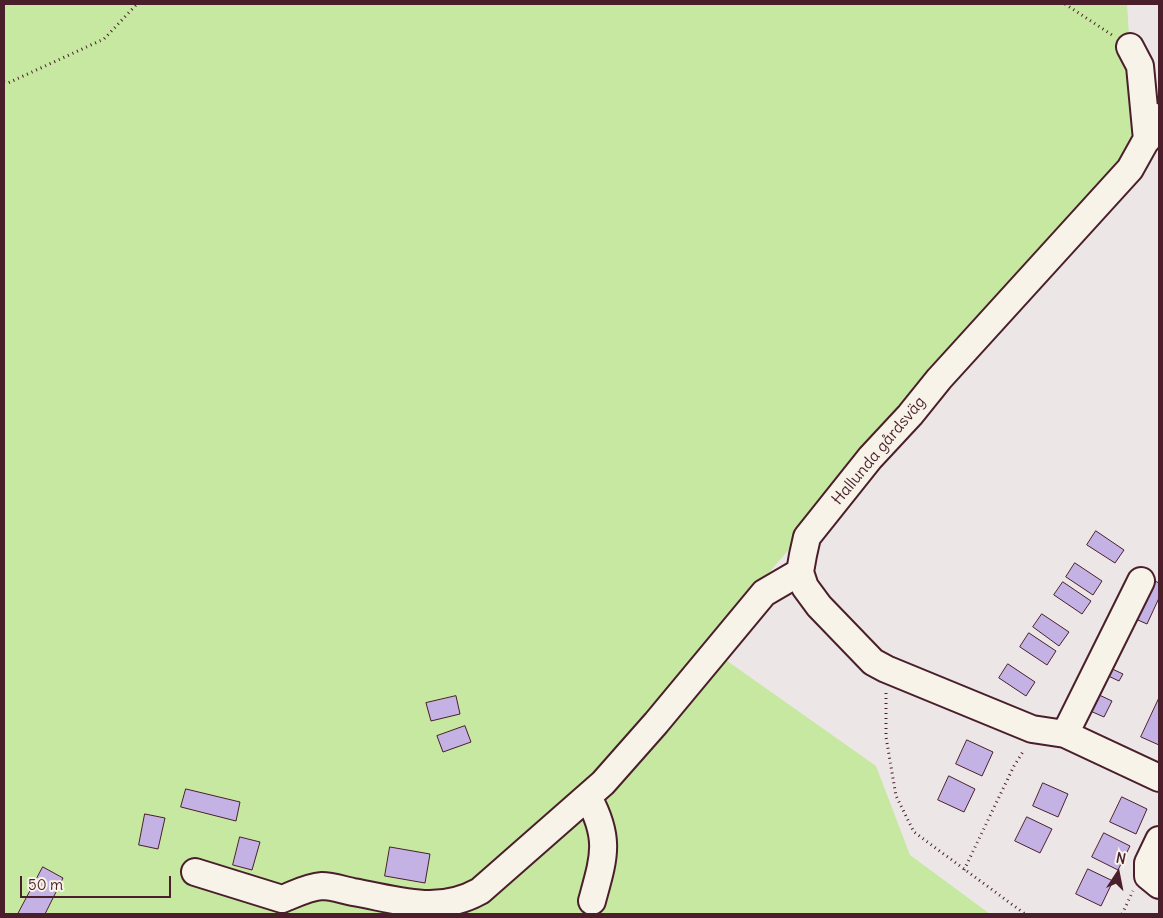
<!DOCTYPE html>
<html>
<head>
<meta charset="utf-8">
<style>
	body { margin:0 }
	#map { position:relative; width:1163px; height:918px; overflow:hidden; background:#ede6e7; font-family:Delius,sans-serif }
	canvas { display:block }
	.frame { position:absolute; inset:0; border:5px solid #4a1f2b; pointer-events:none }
	.north { position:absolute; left:1093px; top:848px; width:50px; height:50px; -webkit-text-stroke:4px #f7f3e8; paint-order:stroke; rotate:11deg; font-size:14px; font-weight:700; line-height:20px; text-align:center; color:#4a1f2b }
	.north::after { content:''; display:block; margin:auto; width:18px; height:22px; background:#4a1f2b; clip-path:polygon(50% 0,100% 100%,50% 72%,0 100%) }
	.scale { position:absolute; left:20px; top:876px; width:151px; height:22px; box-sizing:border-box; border:2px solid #4a1f2b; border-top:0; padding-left:6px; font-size:15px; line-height:18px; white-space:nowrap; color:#4a1f2b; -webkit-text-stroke:4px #f7f3e8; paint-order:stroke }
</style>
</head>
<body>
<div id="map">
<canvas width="1163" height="918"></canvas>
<div class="frame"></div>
<div class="north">N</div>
<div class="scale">50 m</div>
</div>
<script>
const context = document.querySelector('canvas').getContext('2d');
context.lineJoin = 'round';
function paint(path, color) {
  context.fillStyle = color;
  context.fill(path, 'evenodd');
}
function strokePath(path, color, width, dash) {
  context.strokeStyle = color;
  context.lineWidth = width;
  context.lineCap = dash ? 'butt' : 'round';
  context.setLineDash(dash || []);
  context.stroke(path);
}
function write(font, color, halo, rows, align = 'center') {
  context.font = font + ' Delius,sans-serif';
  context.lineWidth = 5;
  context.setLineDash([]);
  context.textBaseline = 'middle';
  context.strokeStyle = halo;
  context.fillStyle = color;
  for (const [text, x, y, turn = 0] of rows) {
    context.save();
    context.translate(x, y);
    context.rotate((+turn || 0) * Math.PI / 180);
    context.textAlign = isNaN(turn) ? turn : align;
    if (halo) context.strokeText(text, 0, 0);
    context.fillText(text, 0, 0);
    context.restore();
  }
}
paint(new Path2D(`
	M4,4H1127L1136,145L706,646L876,766L910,855L990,914H4Z`), '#c6e8a1');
const building = new Path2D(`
	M1096,531L1124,550L1115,563L1087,545Z
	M1075,563L1102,581L1093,595L1066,577Z
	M1149,578L1159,583V598L1147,624L1131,617Z
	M1063,582L1091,601L1082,614L1054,595Z
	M1042,614L1069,632L1059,646L1033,627Z
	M1029,633L1056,651L1047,665L1020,647Z
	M1008,664L1035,682L1026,696L999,678Z
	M1108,667L1123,674L1119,681L1104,674Z
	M1095,693L1112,701L1104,717L1088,710Z
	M456,696L460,714L431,721L426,703Z
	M1159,698V745L1141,737Z
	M465,726L471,742L443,752L437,736Z
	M967,740L993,752L982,776L956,764Z
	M949,776L975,789L964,812L938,800Z
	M1043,783L1068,794L1058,817L1033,806Z
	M186,789L240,802L236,821L181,807Z
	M1122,797L1147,809L1136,834L1110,822Z
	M145,814L165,818L158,849L139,845Z
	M1027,817L1052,829L1040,853L1015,841Z
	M1104,833L1130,846L1118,870L1092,857Z
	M240,837L260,842L252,870L233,865Z
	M390,847L430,854L425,883L385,876Z
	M43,867L63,878L45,914H18Z
	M1088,869L1113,881L1101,906L1076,894Z`);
paint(building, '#c3b2e3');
strokePath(building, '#4a1f2b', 1);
const minor = new Path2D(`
	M1130,47L1140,66L1147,140
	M1159,117L1130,169L939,379L910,415L870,458L807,537L803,555L800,572L805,587L819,606L873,662L886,669L1032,729L1065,734L1159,778
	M1065,734L1141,581
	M588,797C611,839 604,857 592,901
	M1159,840L1148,863V876L1159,885
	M195,872L282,899C295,894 308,887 322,886C332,886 343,890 353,892C399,900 437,915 480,891L603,783L656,723L764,593L800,572`);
strokePath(minor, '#4a1f2b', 30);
strokePath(new Path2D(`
	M1065,4L1112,35
	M4,82L8,83L104,39L137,4
	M886,693V737L896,796L914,832L1025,914
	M964,870L1014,766L1024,750
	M1122,914L1133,891`), '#4a1f2b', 3, [1, 4]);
strokePath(minor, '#f7f3e8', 26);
write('16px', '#4a1f2b', '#f7f3e8', [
	["Hallunda gårdsväg",879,451,-50]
]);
</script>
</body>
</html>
